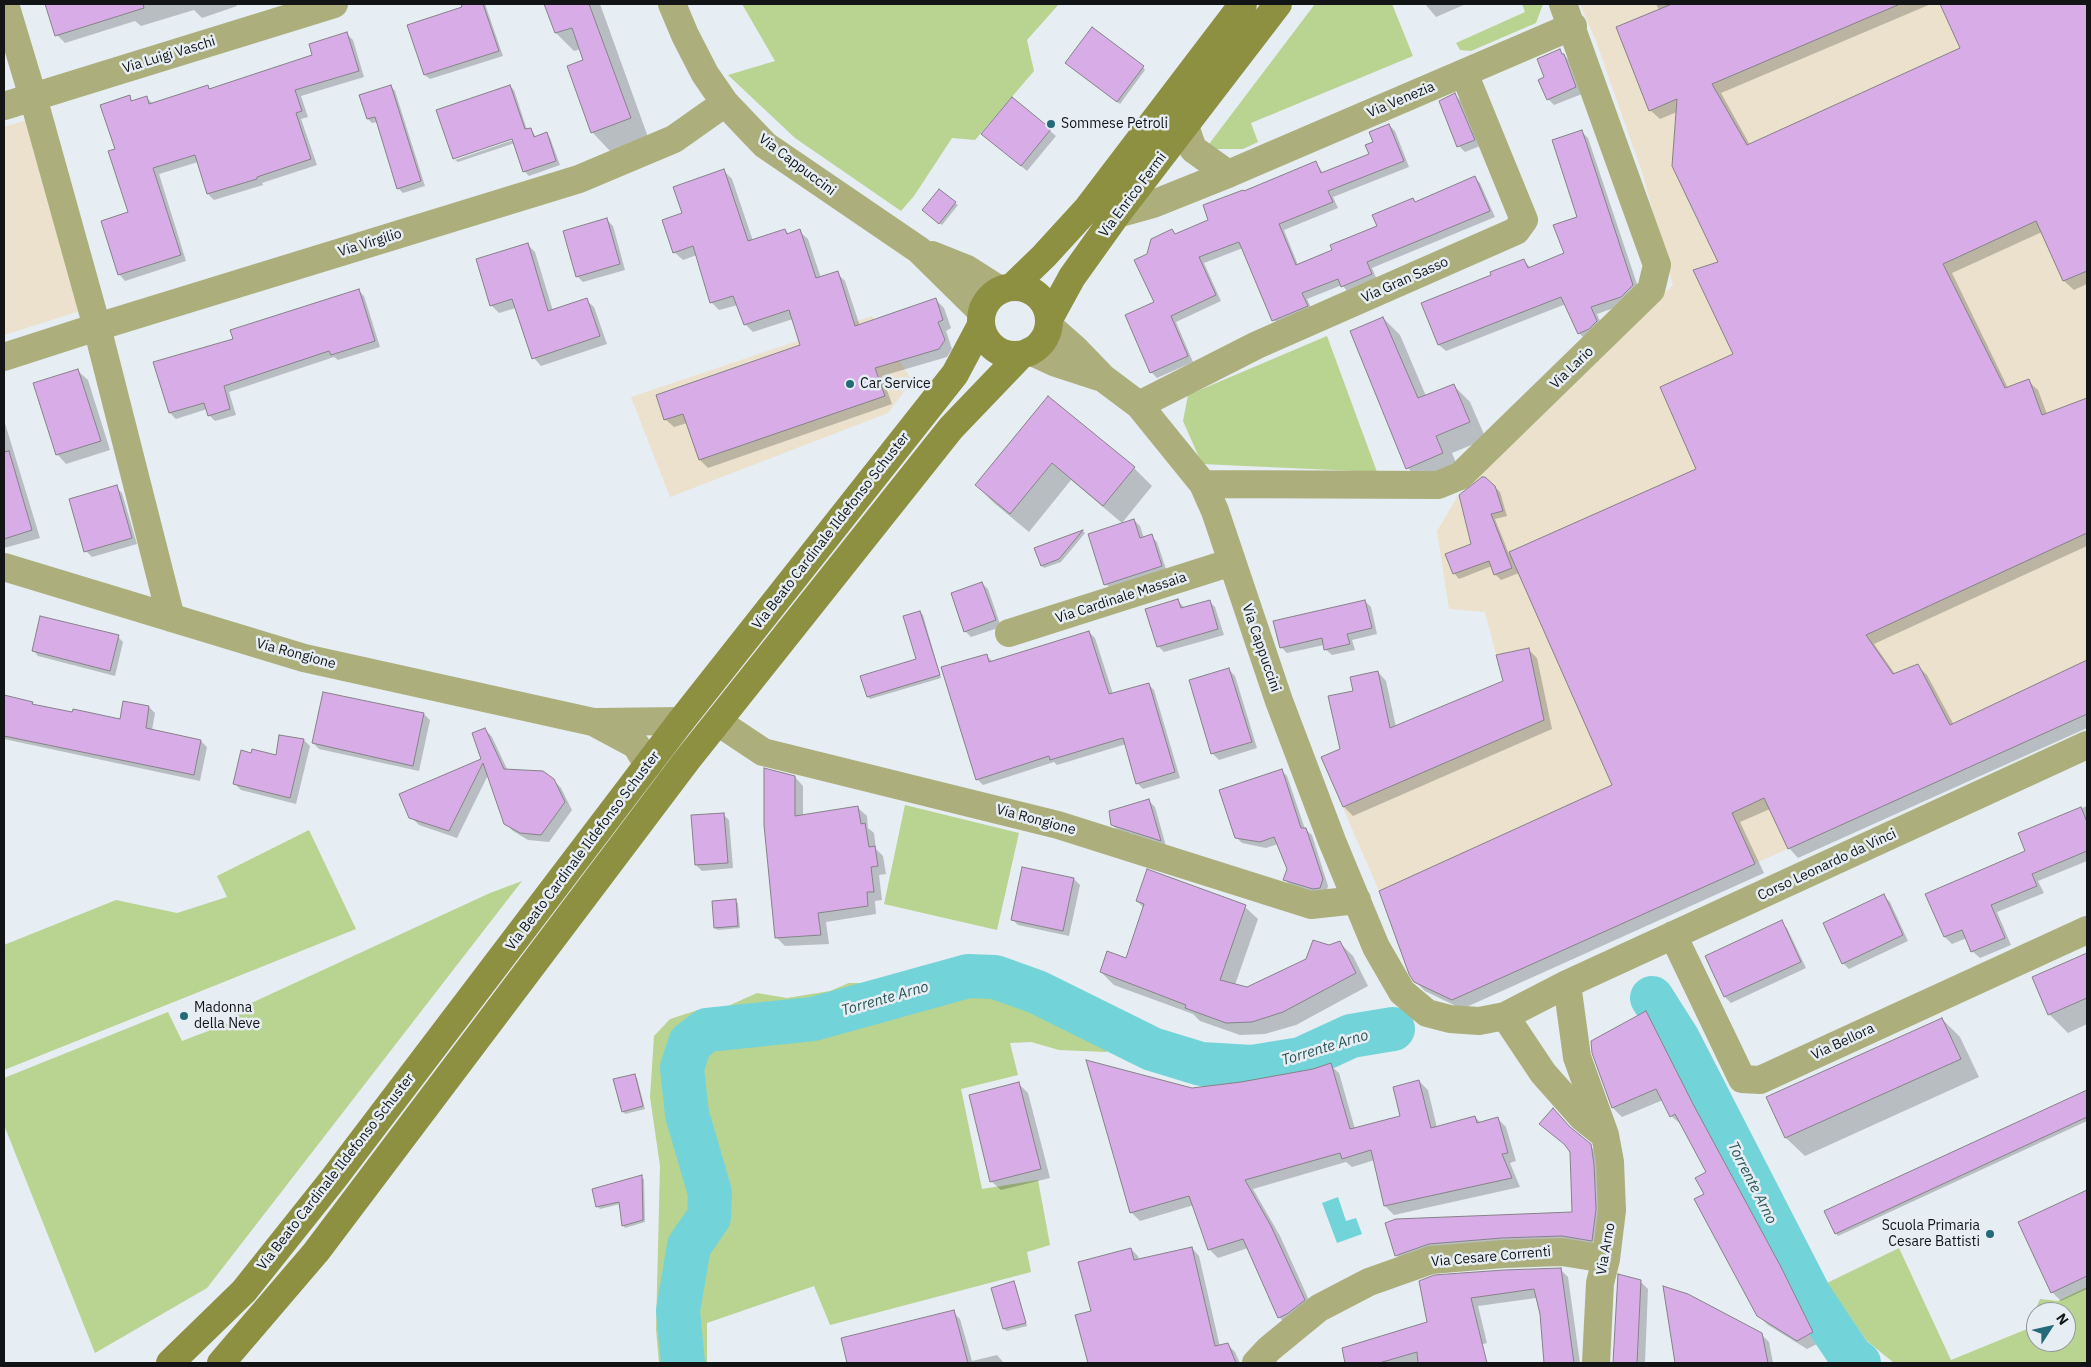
<!DOCTYPE html>
<html>
<head>
<meta charset="utf-8">
<style>
  body { margin:0 }
  #map { position:relative; width:2091px; height:1367px; overflow:hidden; background:#e6edf3; font-family:"IBM Plex Sans",sans-serif }
  canvas { display:block }
  .frame { position:absolute; inset:0; border:5px solid #121416; pointer-events:none }
  .north { position:absolute; left:2026px; top:1302px; width:50px; height:50px; box-sizing:border-box; background:#e6edf3; border:1px solid #91969b; border-radius:50%; rotate:55deg; font-size:14px; font-weight:700; line-height:20px; text-align:center; color:#121416 }
  .north::after { content:''; display:block; margin:auto; width:18px; height:22px; background:#246a79; clip-path:polygon(50% 0,100% 100%,50% 72%,0 100%) }
</style>
</head>
<body>
<div id="map">
<canvas width="2091" height="1367"></canvas>
<div class="frame"></div>
<div class="north">N</div>
</div>
<script>
const context = document.querySelector('canvas').getContext('2d');
context.lineJoin = 'round';
function fillPath(path, color) { context.fillStyle = color; context.fill(path, 'evenodd'); }
const shape = rows => new Path2D(rows.map(r => 'M' + r).join(''));
function strokePath(path, color, width, dash) { context.strokeStyle = color; context.lineWidth = width; context.lineCap = dash ? 'butt' : 'round'; context.setLineDash(dash || []); context.stroke(path); }
function write(font, color, halo, rows, align = 'center') {
  context.font = font + ' "IBM Plex Sans",sans-serif'; context.lineWidth = 5; context.setLineDash([]); context.textBaseline = 'middle'; context.strokeStyle = halo; context.fillStyle = color; for (const [text, x, y, turn = 0] of rows) {
    context.save(); context.translate(x, y); context.rotate((+turn || 0) * Math.PI / 180); context.textAlign = isNaN(turn) ? turn : align; if (halo) context.strokeText(text, 0, 0); context.fillText(text, 0, 0); context.restore();
  }
}
const industrial = shape([
  [1580,4,2087,4,2087,714,1452,1000,1412,981,1379,891,1321,757,1503,681,1485,612,1449,609,1437,531,1458,496,1673,285,1642,172,1596,41],
  [27,120,80,311,4,335,4,127],
  [872,316,912,381,888,413,670,497,631,397]
]);
const green = shape([
  [742,4,1059,4,1027,40,1034,71,975,140,952,138,914,196,901,211,795,138,728,75,775,61],
  [1315,4,1392,4,1413,56,1251,123,1258,142,1243,149,1214,149,1209,144],
  [1522,4,1543,4,1536,23,1471,51,1460,50,1456,43,1525,12],
  [1327,336,1377,472,1202,464,1183,421,1188,395],
  [905,805,1019,833,997,930,884,904],
  [309,830,356,929,4,1070,4,945,116,900,177,913,227,897,217,876],
  [522,881,207,1288,95,1353,4,1125,4,1078,168,1012,182,1041,237,1020,234,1011,490,893],
  [987,959,1007,966,1073,1000,1110,1004,1135,1023,1106,1052,1059,1050,1031,1042,1010,1043,1018,1075,961,1089,982,1189,1038,1180,1050,1245,1027,1252,1031,1272,830,1325,814,1286,707,1323,707,1363,659,1363,656,1329,660,1166,650,1097,654,1036,670,1019,698,1010,717,1011,757,993,787,998,830,991,849,983,885,983,943,968],
  [1899,1248,1951,1360,2027,1329,2040,1299,2058,1301,2087,1287,2087,1363,1894,1363,1867,1341,1827,1283],
  [2036,1312,2066,1312,2066,1342,2036,1342]
]);
const water = shape([
  [1338,1197,1346,1221,1356,1218,1362,1234,1337,1243,1322,1203]
]);
const shadow = shape([
  [47,4,236,4,237,6,202,18,194,10,141,26,135,21,65,43,57,35],
  [467,4,485,4,503,56,430,79,425,75,409,26,463,8,462,5],
  [545,4,600,4,648,137,610,151,592,132,585,61,581,49,574,51,556,33],
  [1425,4,1466,4,1436,17],
  [1656,4,1931,4,1721,93,1750,145,1961,48,1942,4,2087,4,2087,284,2074,290,2064,281,2042,232,1952,273,2008,388,2028,381,2038,390,2047,414,2087,400,2087,546,1874,644,1895,674,1918,666,1927,675,1954,725,2087,661,2087,728,1798,858,1789,848,1770,809,1740,822,1764,873,1462,1009,1425,991,1415,981,1614,785,1519,573,1501,580,1496,575,1492,566,1459,579,1454,573,1472,545,1495,487,1500,492,1507,516,1495,519,1509,554,1698,469,1735,355,1720,262,1677,112,1660,119,1650,110,1659,10],
  [347,34,353,40,364,77,301,96,308,117,301,119,317,165,262,183,263,185,214,200,208,194,198,162,159,174,186,261,125,281,119,274,129,213,116,150,129,97,133,101,146,97,153,104,208,87,211,89,314,56],
  [1559,50,1570,61,1582,94,1554,105,1548,99,1546,78],
  [1070,66,1143,67,1145,70,1120,104],
  [391,86,395,91,425,186,403,193,398,188,378,122,372,123,368,119],
  [510,86,514,90,527,130,531,129,536,137,547,134,550,138,560,165,529,176,525,172,515,143,458,162,455,160,519,138,518,135,454,158,438,111],
  [1455,95,1461,101,1480,146,1465,152,1459,146],
  [1012,98,1056,136,1027,171,989,139],
  [1389,125,1395,131,1409,167,1333,197,1338,208,1284,230,1298,265,1333,251,1378,227,1413,199,1416,203,1474,177,1480,183,1495,217,1372,268,1377,280,1348,292,1342,285,1307,299,1313,312,1279,326,1274,320,1243,248,1204,263,1221,301,1176,322,1193,362,1157,378,1151,372,1156,303,1148,255,1172,230,1176,235,1210,220,1204,206,1316,163,1323,173,1370,155,1374,142],
  [1582,132,1588,138,1640,293,1628,303,1597,314,1603,328,1586,340,1579,333,1566,304,1446,351,1439,345,1423,304,1493,275,1523,260,1531,268,1565,253,1579,218],
  [724,171,732,179,753,241,785,230,789,234,799,231,808,239,821,278,837,273,845,281,860,326,936,300,944,308,951,328,946,331,952,349,947,357,882,376,892,404,708,468,700,460,687,423,674,427,665,419,801,346,793,319,753,332,745,324,738,305,719,310,711,302,697,255,683,260,674,252,684,213],
  [955,203,958,205,942,225,927,213],
  [607,220,613,226,625,270,583,282,577,276],
  [527,244,535,252,553,311,586,300,594,307,607,344,541,366,534,358,516,308,499,313,491,305],
  [358,290,364,296,380,347,338,360,334,357,229,392,236,415,215,421,209,415,207,409,176,419,170,413,235,340],
  [1383,318,1400,335,1426,396,1454,386,1470,402,1486,439,1452,453,1459,470,1424,485,1408,468],
  [78,371,88,380,110,450,66,464,57,454],
  [1048,398,1134,468,1152,486,1122,523,1071,480,1029,532,994,503,976,485],
  [4,420,40,538,4,548],
  [116,487,122,493,137,544,92,557,86,551],
  [1134,520,1140,526,1144,538,1151,536,1157,542,1167,572,1112,590,1106,584],
  [1083,531,1085,533,1061,562,1044,568,1042,566,1035,549],
  [982,583,988,589,1001,627,971,637,965,631],
  [1178,601,1185,608,1209,601,1215,607,1224,635,1164,652,1158,646],
  [1365,601,1371,607,1377,634,1352,640,1355,650,1332,655,1325,649,1324,645,1287,653,1281,647],
  [920,612,923,615,941,678,870,699,868,697,917,660],
  [1089,632,1095,638,1113,694,1148,684,1154,690,1180,778,1143,789,1137,783,1126,744,1057,765,1054,762,983,785,977,779,987,656,993,662],
  [118,637,123,642,115,676,38,656,33,650],
  [1528,649,1537,658,1552,729,1353,816,1344,807,1323,758,1341,750,1354,692,1378,672,1386,681,1396,727,1505,682],
  [1229,670,1235,676,1257,748,1219,760,1213,754,1191,681],
  [324,693,424,714,430,720,419,771,319,749,313,743],
  [4,696,32,703,35,706,121,720,149,707,155,713,152,730,201,741,207,747,200,781,4,739],
  [485,729,492,737,508,771,553,780,561,788,572,810,549,842,528,840,513,831,505,823,488,775,457,838,419,825,411,817,483,759],
  [304,740,310,746,296,804,241,790,235,784],
  [1281,770,1287,776,1305,829,1312,835,1328,886,1326,894,1320,895,1290,885,1284,879,1288,869,1278,844,1266,848,1242,843,1236,837],
  [795,777,803,786,803,816,858,808,867,816,868,828,874,833,876,849,883,856,886,874,879,875,882,900,875,901,876,914,826,922,829,944,785,946,776,937],
  [1149,801,1155,807,1166,846,1119,831,1112,825],
  [2087,806,2087,861,2038,881,2044,893,1997,912,2011,945,1980,958,1972,951,1967,938,1952,944,1945,937,2027,852,2020,834],
  [723,814,729,820,733,868,702,871,696,865],
  [1074,879,1080,885,1069,936,1018,925,1012,919],
  [1884,896,1890,902,1908,941,1849,969,1843,963],
  [735,901,738,903,740,928,718,930,715,928],
  [1137,901,1245,907,1258,919,1235,985,1248,988,1340,943,1353,956,1368,986,1296,1025,1265,1034,1240,1035,1200,1021,1193,1014,1114,985,1101,972,1126,960,1144,908],
  [1781,922,1787,928,1806,968,1731,1003,1725,997,1706,957],
  [2087,955,2087,1024,2068,1033,2049,1014,2034,978],
  [1646,1013,1655,1022,1702,1115,1790,1278,1821,1342,1807,1349,1768,1325,1758,1315,1705,1194,1707,1173,1682,1125,1671,1116,1663,1100,1622,1117,1613,1108,1593,1053],
  [1942,1019,1960,1037,1979,1077,1805,1156,1786,1138,1768,1098],
  [1330,1065,1339,1073,1355,1129,1401,1116,1419,1081,1428,1090,1437,1128,1475,1117,1481,1123,1497,1118,1506,1127,1516,1161,1510,1163,1520,1187,1394,1215,1385,1206,1375,1160,1352,1167,1346,1162,1253,1189,1280,1236,1313,1309,1288,1326,1279,1317,1248,1248,1218,1258,1210,1250,1194,1205,1140,1221,1131,1212,1192,1089,1241,1083,1313,1070],
  [634,1075,637,1078,645,1109,625,1114,623,1111],
  [1019,1084,1028,1093,1050,1178,1001,1190,991,1181],
  [2087,1091,2087,1121,1838,1236,1836,1233,1826,1211],
  [1573,1131,1598,1153,1600,1248,1404,1263,1396,1255,1386,1224,1574,1214,1571,1152],
  [641,1177,644,1179,645,1222,625,1228,623,1225,620,1204,600,1209,597,1206],
  [2087,1191,2087,1289,2061,1301,2052,1292,2019,1223],
  [1192,1248,1199,1256,1220,1347,1228,1345,1235,1352,1240,1363,1119,1363,1119,1360,1106,1363,1093,1363,1089,1359,1092,1312,1131,1249,1138,1256,1139,1260],
  [1560,1269,1568,1277,1580,1363,1546,1363,1541,1314,1536,1298,1478,1306,1487,1343,1413,1363,1349,1363,1367,1358,1428,1323,1420,1282],
  [1620,1275,1640,1281,1648,1289,1645,1363,1615,1363],
  [1014,1283,1016,1286,1027,1326,1007,1331,1004,1329,993,1288],
  [1665,1288,1761,1334,1769,1342,1773,1363,1676,1363],
  [953,1312,960,1319,972,1361,997,1355,1004,1363,848,1363,842,1339]
]);
const river = shape([
  [1652,998,1678,1039,1810,1296,1851,1357,1859,1363],
  [683,1363,678,1311,689,1246,709,1217,710,1193,687,1114,682,1068,690,1043,707,1030,813,1019,968,976,995,977,1037,992,1152,1049,1201,1064,1252,1067,1301,1059,1351,1036,1393,1029]
]);
const building = shape([
  [45,4,143,4,144,8,55,36,45,4],
  [461,4,483,4,499,51,424,75,407,25,462,7,461,4],
  [544,4,589,4,631,118,591,133,567,66,583,60,572,28,555,33,544,4],
  [1672,4,1900,4,1712,84,1747,145,1960,48,1940,4,2087,4,2087,271,2063,281,2036,221,1943,264,2005,388,2029,379,2042,415,2087,398,2087,533,1866,635,1893,674,1918,664,1950,725,2087,660,2087,714,1788,849,1764,798,1732,813,1755,864,1452,1000,1414,982,1409,974,1379,891,1612,785,1509,552,1696,469,1660,387,1733,354,1693,270,1718,262,1672,166,1677,99,1649,111,1616,27,1672,4],
  [1092,27,1144,66,1117,102,1065,63,1092,27],
  [347,32,359,71,295,90,302,111,296,113,311,159,257,177,257,179,207,194,195,155,153,168,181,255,118,275,101,221,128,212,108,151,115,149,100,105,130,95,131,101,147,96,149,104,208,85,209,89,312,55,309,44,347,32],
  [1560,49,1562,54,1564,54,1576,87,1547,100,1538,80,1544,77,1537,59,1560,49],
  [391,85,421,181,397,189,375,117,367,119,359,95,391,85],
  [510,85,525,129,531,128,534,137,547,132,556,161,523,172,512,139,453,159,436,110,510,85],
  [1455,93,1475,140,1457,147,1439,101,1455,93],
  [1012,97,1051,129,1021,166,981,134,1012,97],
  [1389,124,1404,161,1328,191,1333,202,1279,224,1296,265,1332,250,1330,245,1377,226,1372,215,1413,198,1415,202,1475,176,1490,211,1367,262,1372,274,1341,287,1338,279,1302,293,1308,306,1272,321,1239,242,1199,257,1216,295,1171,316,1188,356,1150,373,1125,315,1154,302,1134,260,1147,254,1151,239,1172,229,1175,234,1208,220,1203,205,1243,190,1244,191,1316,161,1321,173,1369,154,1365,145,1373,142,1369,132,1389,124],
  [1582,130,1633,285,1621,297,1591,307,1597,321,1589,329,1578,334,1561,297,1438,345,1421,303,1491,275,1490,272,1524,259,1528,268,1564,253,1553,225,1577,217,1552,140,1582,130],
  [724,169,748,241,785,229,787,234,800,229,816,278,838,271,855,326,936,298,943,320,938,322,945,340,939,349,875,368,885,396,699,460,683,414,664,420,656,395,800,345,789,310,744,325,733,296,710,303,693,246,673,253,662,220,682,213,673,187,724,169],
  [939,189,956,202,939,224,922,210,939,189],
  [607,218,620,264,576,277,563,231,607,218],
  [528,243,548,311,587,298,600,336,532,359,512,299,490,306,476,259,528,243],
  [359,289,375,341,331,355,329,351,224,386,230,409,208,416,204,403,169,413,153,362,233,339,230,330,359,289],
  [1383,317,1418,398,1454,384,1470,422,1436,436,1443,453,1406,469,1350,331,1383,317],
  [78,369,101,441,56,455,33,383,78,369],
  [1048,396,1135,467,1103,506,1052,463,1010,514,975,485,1048,396],
  [9,451,32,530,4,539,4,452,9,451],
  [1482,477,1485,477,1495,486,1503,511,1491,514,1512,568,1494,575,1489,561,1453,574,1445,554,1471,544,1459,495,1482,477],
  [117,485,132,538,84,552,69,499,117,485],
  [1134,519,1140,538,1152,534,1162,566,1104,585,1088,534,1134,519],
  [1083,530,1059,559,1041,566,1034,548,1083,530],
  [982,582,996,620,964,632,951,593,982,582],
  [1178,599,1181,608,1210,600,1218,629,1157,647,1145,609,1178,599],
  [1365,600,1372,628,1347,634,1350,644,1324,650,1322,638,1280,648,1273,621,1365,600],
  [920,611,940,675,867,697,860,676,916,659,903,616,920,611],
  [40,616,119,635,110,671,32,651,40,616],
  [1089,631,1109,694,1149,683,1175,772,1136,784,1123,738,1050,760,1049,756,976,780,941,667,987,654,989,662,1089,631],
  [1529,648,1544,720,1343,807,1321,757,1340,749,1328,696,1353,691,1350,677,1378,671,1390,728,1503,681,1496,655,1529,648],
  [1229,668,1252,742,1211,754,1189,680,1229,668],
  [323,692,424,713,413,766,312,743,323,692],
  [4,695,33,702,32,704,72,712,73,709,120,719,123,701,149,706,146,728,201,740,194,775,4,736,4,695],
  [485,728,504,769,543,771,554,779,565,802,541,835,520,833,504,824,483,763,449,831,409,818,399,794,481,759,472,733,485,728],
  [279,735,304,739,290,798,233,784,241,750,251,753,252,749,276,755,279,735],
  [764,768,795,776,795,816,858,806,861,824,865,823,869,847,875,846,878,866,871,867,874,892,867,892,868,906,818,913,821,935,775,938,764,825,764,768],
  [1282,769,1301,828,1306,828,1323,879,1320,888,1313,889,1283,880,1287,869,1274,837,1260,842,1235,838,1219,790,1282,769],
  [1149,799,1161,841,1111,825,1109,811,1149,799],
  [2081,807,2087,822,2087,851,2032,874,2037,886,1991,905,2005,938,1971,952,1962,930,1944,937,1925,894,2025,851,2018,833,2081,807],
  [724,813,728,863,695,865,691,815,724,813],
  [1022,867,1074,878,1063,931,1011,920,1022,867],
  [1147,869,1246,905,1220,980,1247,987,1306,959,1313,940,1329,945,1340,941,1356,973,1283,1012,1252,1022,1226,1023,1185,1008,1186,1005,1100,972,1107,951,1126,958,1144,904,1136,901,1147,869],
  [1884,894,1903,935,1842,964,1823,923,1884,894],
  [736,899,738,926,714,928,712,901,736,899],
  [1782,920,1801,962,1724,997,1705,956,1782,920],
  [2087,953,2087,998,2048,1015,2032,977,2087,953],
  [1646,1011,1693,1104,1781,1267,1813,1332,1797,1341,1757,1316,1694,1199,1704,1194,1695,1178,1706,1172,1675,1114,1670,1117,1656,1089,1612,1108,1592,1053,1591,1041,1646,1011],
  [1942,1018,1961,1059,1785,1138,1766,1097,1942,1018],
  [1086,1060,1192,1088,1241,1082,1313,1069,1331,1063,1350,1129,1400,1116,1393,1087,1419,1080,1431,1128,1475,1116,1477,1123,1498,1117,1508,1153,1502,1154,1512,1178,1384,1206,1371,1150,1342,1159,1340,1153,1245,1180,1271,1226,1305,1300,1287,1314,1278,1318,1243,1239,1208,1250,1189,1196,1130,1213,1086,1060],
  [635,1074,643,1106,622,1112,613,1079,635,1074],
  [1019,1082,1041,1169,990,1182,969,1095,1019,1082],
  [2087,1090,2087,1117,1835,1234,1824,1211,2087,1090],
  [1553,1108,1570,1127,1591,1144,1594,1164,1596,1209,1592,1241,1562,1236,1502,1238,1429,1244,1395,1256,1385,1223,1396,1219,1572,1212,1570,1152,1564,1144,1539,1124,1553,1108],
  [642,1175,643,1220,622,1226,619,1202,596,1207,592,1189,642,1175],
  [2087,1190,2087,1276,2051,1293,2018,1222,2087,1190],
  [1192,1247,1215,1346,1228,1343,1236,1363,1088,1363,1075,1315,1091,1311,1078,1262,1131,1248,1134,1260,1192,1247],
  [1561,1268,1574,1363,1544,1363,1540,1314,1534,1289,1471,1298,1487,1363,1418,1363,1417,1352,1379,1363,1345,1363,1342,1348,1427,1322,1419,1281,1434,1275,1504,1270,1561,1268],
  [1618,1274,1641,1280,1637,1363,1613,1363,1618,1274],
  [1014,1281,1026,1323,1003,1329,991,1288,1014,1281],
  [1663,1286,1688,1294,1762,1333,1768,1363,1675,1363,1663,1286],
  [954,1310,968,1363,847,1363,841,1338,954,1310]
]);
const street = shape([
  [5,4,33,97,97,327,171,618],
  [672,4,685,35,705,74,725,103,765,145,919,250,981,311],
  [4,106,334,4],
  [1185,126,1193,149,1228,174],
  [1117,214,1153,204,1228,174,1573,26],
  [932,255,967,269,1000,290],
  [1049,326,1075,349,1103,378,1139,405,1203,484,1215,511,1279,701,1332,841,1376,947,1402,992,1427,1013,1450,1019,1479,1021,1505,1016,1567,984,2087,745],
  [1030,351,1056,363,1099,377],
  [4,357,97,327,579,179,674,139,725,103],
  [1139,405,1257,345,1516,231,1524,220,1464,73],
  [1203,484,1438,485,1460,476,1651,290,1657,265,1563,4],
  [4,567,304,658,593,722,636,745,648,765],
  [1009,633,1232,562],
  [597,722,681,721],
  [718,722,763,752,1058,825,1311,905,1357,900],
  [1673,935,1742,1079,1760,1080,2087,930],
  [1567,984,1577,1057,1605,1135,1610,1162,1612,1210,1606,1259,1600,1283,1596,1363],
  [1505,1016,1543,1073,1582,1117,1602,1133],
  [1256,1363,1269,1349,1319,1308,1369,1282,1431,1260,1503,1254,1562,1252,1606,1259]
]);
const secondary = shape([
  '981 321a34 34 0 1 1 68 0a34 34 0 1 1-68 0Z',
  [1012,287,1044,256,1087,209,1243,4],
  [1049,319,1072,277,1117,214,1278,4],
  [170,1363,244,1291,334,1178,681,721,955,374,980,327],
  [221,1363,316,1252,687,760,951,428,1020,356]
]);
const markers = [
  [1051,124,5,"#246a79"],
  [850,384,5,"#246a79"],
  [184,1016,5,"#246a79"],
  [1990,1234,5,"#246a79"]
];
const streetNames = [
  ["Via Luigi Vaschi",169,55,-17],
  ["Via Venezia",1401,100,-23],
  ["Via Cappuccini",797,165,37],
  ["Via Enrico Fermi",1133,195,-53],
  ["Via Virgilio",370,243,-17],
  ["Via Gran Sasso",1405,280,-24],
  ["Via Lario",1572,368,-44],
  ["Via Beato Cardinale Ildefonso Schuster",831,531,-52],
  ["Via Cardinale Massaia",1121,598,-18],
  ["Via Cappuccini",1261,648,71],
  ["Via Rongione",296,654,15],
  ["Via Rongione",1036,820,15],
  ["Via Beato Cardinale Ildefonso Schuster",583,851,-53],
  ["Corso Leonardo da Vinci",1827,865,-25],
  ["Via Bellora",1843,1042,-25],
  ["Via Beato Cardinale Ildefonso Schuster",336,1172,-52],
  ["Via Arno",1606,1249,-80],
  ["Via Cesare Correnti",1491,1257,-5]
];
const poiNames = [
  ["Sommese Petroli",1061,124],
  ["Car Service",860,384],
  ["Madonna",194,1008],
  ["della Neve",194,1024],
  ["Scuola Primaria",1980,1226,"right"],
  ["Cesare Battisti",1980,1242,"right"]
];
const waterNames = [
  ["Torrente Arno",885,999,-16],
  ["Torrente Arno",1325,1048,-17],
  ["Torrente Arno",1752,1183,63]
];
fillPath(industrial, '#ebe1cc');
fillPath(green, '#b9d391');
fillPath(water, '#72d4d8');
fillPath(shadow, '#0003');
strokePath(river, '#72d4d8', 44);
fillPath(building, '#d8ade7');
strokePath(building, '#868188', 1);
strokePath(street, '#acaf7c', 28);
strokePath(secondary, '#8d9040', 28);
for (const [x, y, r, color] of markers) { const dot = new Path2D(); dot.arc(x, y, r, 0, 2 * Math.PI); context.fillStyle = color; context.fill(dot); strokePath(dot, '#e6edf3', 2); }
write('14px', '#121416', '#e6edf3', streetNames);
write('14px', '#121416', '#e6edf3', poiNames, 'left');
write('italic 15px', '#295557', '#e6edf3', waterNames);
</script>
</body>
</html>
